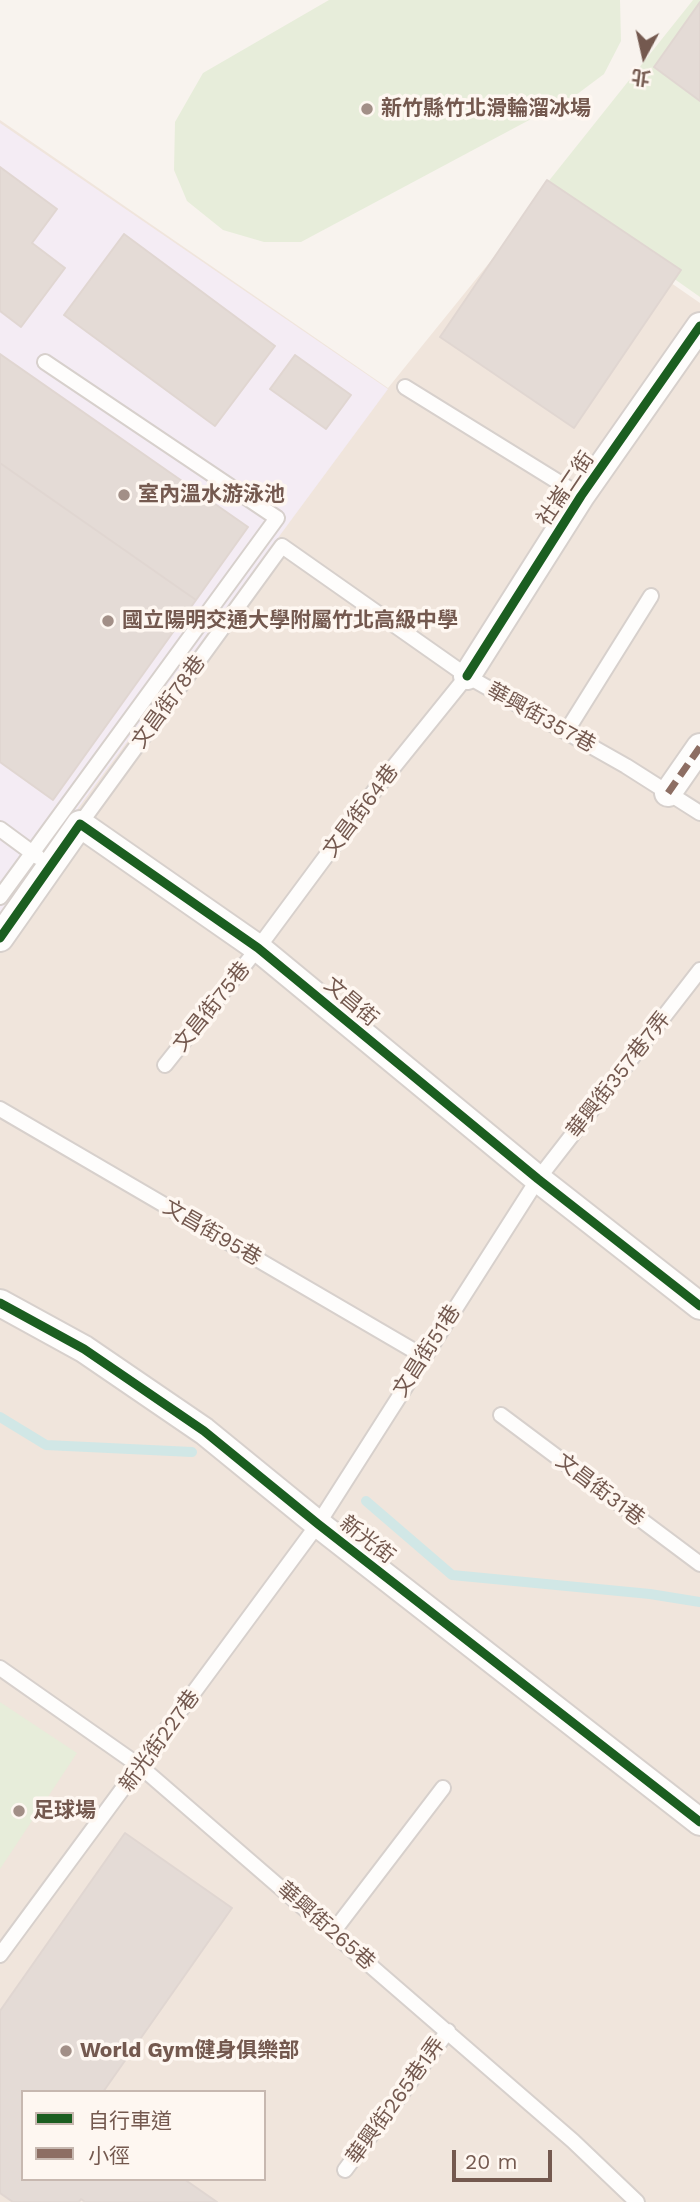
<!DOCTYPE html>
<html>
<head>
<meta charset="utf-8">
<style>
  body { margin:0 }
  #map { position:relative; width:700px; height:2202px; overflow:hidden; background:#f8f3ee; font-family:"Work Sans","Noto Sans TC",sans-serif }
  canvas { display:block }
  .legend { position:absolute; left:21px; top:2090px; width:245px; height:91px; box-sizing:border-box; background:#fef7f1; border:2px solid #c7b8b0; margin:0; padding:9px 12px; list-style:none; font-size:21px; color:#74594f }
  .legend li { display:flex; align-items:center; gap:14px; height:35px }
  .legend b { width:35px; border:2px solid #c7b8b0 }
  .north { position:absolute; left:609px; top:21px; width:70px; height:70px; -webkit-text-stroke:5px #fef7f1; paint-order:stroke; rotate:188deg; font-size:19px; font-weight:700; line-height:28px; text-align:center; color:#74594f }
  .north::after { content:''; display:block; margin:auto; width:24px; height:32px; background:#74594f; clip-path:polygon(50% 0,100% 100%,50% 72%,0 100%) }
  .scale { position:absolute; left:452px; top:2150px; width:100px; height:32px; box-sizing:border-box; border:4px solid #74594f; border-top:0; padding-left:9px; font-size:21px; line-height:24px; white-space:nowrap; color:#74594f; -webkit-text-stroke:5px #fef7f1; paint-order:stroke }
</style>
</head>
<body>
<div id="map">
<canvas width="700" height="2202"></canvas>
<ul class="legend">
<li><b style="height:9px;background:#1b5e20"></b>自行車道</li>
<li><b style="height:9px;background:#8d6e63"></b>小徑</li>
</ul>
<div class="north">北</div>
<div class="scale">20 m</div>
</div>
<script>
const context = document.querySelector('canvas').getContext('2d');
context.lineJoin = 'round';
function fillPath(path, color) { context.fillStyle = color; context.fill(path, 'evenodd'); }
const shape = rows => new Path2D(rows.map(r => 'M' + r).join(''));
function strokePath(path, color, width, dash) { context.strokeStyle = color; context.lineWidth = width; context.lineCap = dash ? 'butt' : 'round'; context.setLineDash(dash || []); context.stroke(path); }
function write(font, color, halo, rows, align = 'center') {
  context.font = font + ' "Work Sans","Noto Sans TC",sans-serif'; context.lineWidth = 7; context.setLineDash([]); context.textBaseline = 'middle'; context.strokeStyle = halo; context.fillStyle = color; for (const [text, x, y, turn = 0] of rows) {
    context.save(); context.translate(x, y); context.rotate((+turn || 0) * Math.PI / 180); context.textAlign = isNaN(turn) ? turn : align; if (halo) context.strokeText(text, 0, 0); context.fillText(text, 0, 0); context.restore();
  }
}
const residential = shape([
  [0,120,388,388,544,195,700,303,700,2202,0,2202],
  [23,2092,264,2092,264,2179,23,2179]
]);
const education = shape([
  [0,123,388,389,0,914]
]);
const green = shape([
  [329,0,620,0,621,41,604,74,576,95,301,242,264,242,223,230,187,201,174,170,175,122,203,73],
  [693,0,700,0,700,297,544,187],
  [0,1702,77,1753,0,1869]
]);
const stream = shape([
  [0,1417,46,1445,192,1452],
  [366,1501,452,1575,650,1594,700,1602]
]);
const building = shape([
  [700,2,700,101,654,67,700,2],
  [0,167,57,209,32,243,65,268,21,327,0,311,0,167],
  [547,180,681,270,574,428,440,337,547,180],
  [124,234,275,346,215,426,64,315,124,234],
  [0,354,248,527,196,600,0,463,0,354],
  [295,355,351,395,326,429,270,389,295,355],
  [0,463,196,600,53,800,0,762,0,463],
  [125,1833,232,1908,103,2092,23,2092,23,2179,184,2179,217,2202,85,2202,81,2199,79,2202,13,2202,0,2193,0,2011,125,1833]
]);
const lane = shape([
  [405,387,581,496],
  [566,732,651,596],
  [80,824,282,546,467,676,626,766,700,813],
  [0,829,38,857],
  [0,897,277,518,45,362],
  [165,1065,258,948,375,790,467,676],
  [0,1109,423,1356],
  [501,1415,700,1564],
  [0,1668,141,1767,573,2141,637,2202],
  [333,1932,443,1788],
  [0,1955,318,1524,538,1179,700,970],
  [345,2170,448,2031]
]);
const street = shape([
  [467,676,581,496,700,326],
  [668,793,700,747],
  [0,938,80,824,258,948,538,1179,700,1306],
  [0,1303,84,1349,204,1431,318,1524,700,1822]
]);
const quiet = shape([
  [668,793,700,747]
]);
const cycleway = shape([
  [467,676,581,496,700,326],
  [0,938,80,824,258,948,538,1179,700,1306],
  [0,1303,84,1349,204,1431,318,1524,700,1822]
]);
const markers = [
  [367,109,7,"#a28f87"],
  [124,495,7,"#a28f87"],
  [108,621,7,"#a28f87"],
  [19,1811,7,"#a28f87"],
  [66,2051,7,"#a28f87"]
];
const poiNames = [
  ["新竹縣竹北滑輪溜冰場",381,109],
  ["室內溫水游泳池",138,495],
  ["國立陽明交通大學附屬竹北高級中學",122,621],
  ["足球場",33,1811],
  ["World Gym健身俱樂部",80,2051]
];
const streetNames = [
  ["社崙二街",566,489,-56],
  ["文昌街78巷",169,702,-54],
  ["華興街357巷",541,718,29],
  ["文昌街64巷",361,811,-53],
  ["文昌街",351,1002,40],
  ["文昌街75巷",212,1007,-51],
  ["華興街357巷7弄",619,1075,-52],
  ["文昌街95巷",212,1233,30],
  ["文昌街51巷",427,1351,-57],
  ["文昌街31巷",600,1490,37],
  ["新光街",367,1540,38],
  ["新光街227巷",160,1741,-54],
  ["華興街265巷",326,1926,41],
  ["華興街265巷1弄",396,2101,-54]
];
fillPath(residential, '#f0e5dc');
fillPath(education, '#f4ecf4');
fillPath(green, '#e7edda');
strokePath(stream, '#d1e7e6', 10);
fillPath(building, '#e4dbd6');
strokePath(building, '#e0d6d1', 2);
strokePath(lane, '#d7d0cc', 18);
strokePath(street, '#d7d0cc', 30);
strokePath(lane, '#fefdfc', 14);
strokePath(street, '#fefdfc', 26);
strokePath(quiet, '#8d6e63', 7, [14, 7]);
strokePath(cycleway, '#1b5e20', 9);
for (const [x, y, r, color] of markers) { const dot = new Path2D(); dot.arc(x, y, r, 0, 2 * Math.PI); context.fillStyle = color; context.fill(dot); strokePath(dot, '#fef7f1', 2.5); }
write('bold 21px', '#74594f', '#fef7f1', poiNames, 'left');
write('21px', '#74594f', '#fef7f1', streetNames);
</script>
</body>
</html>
